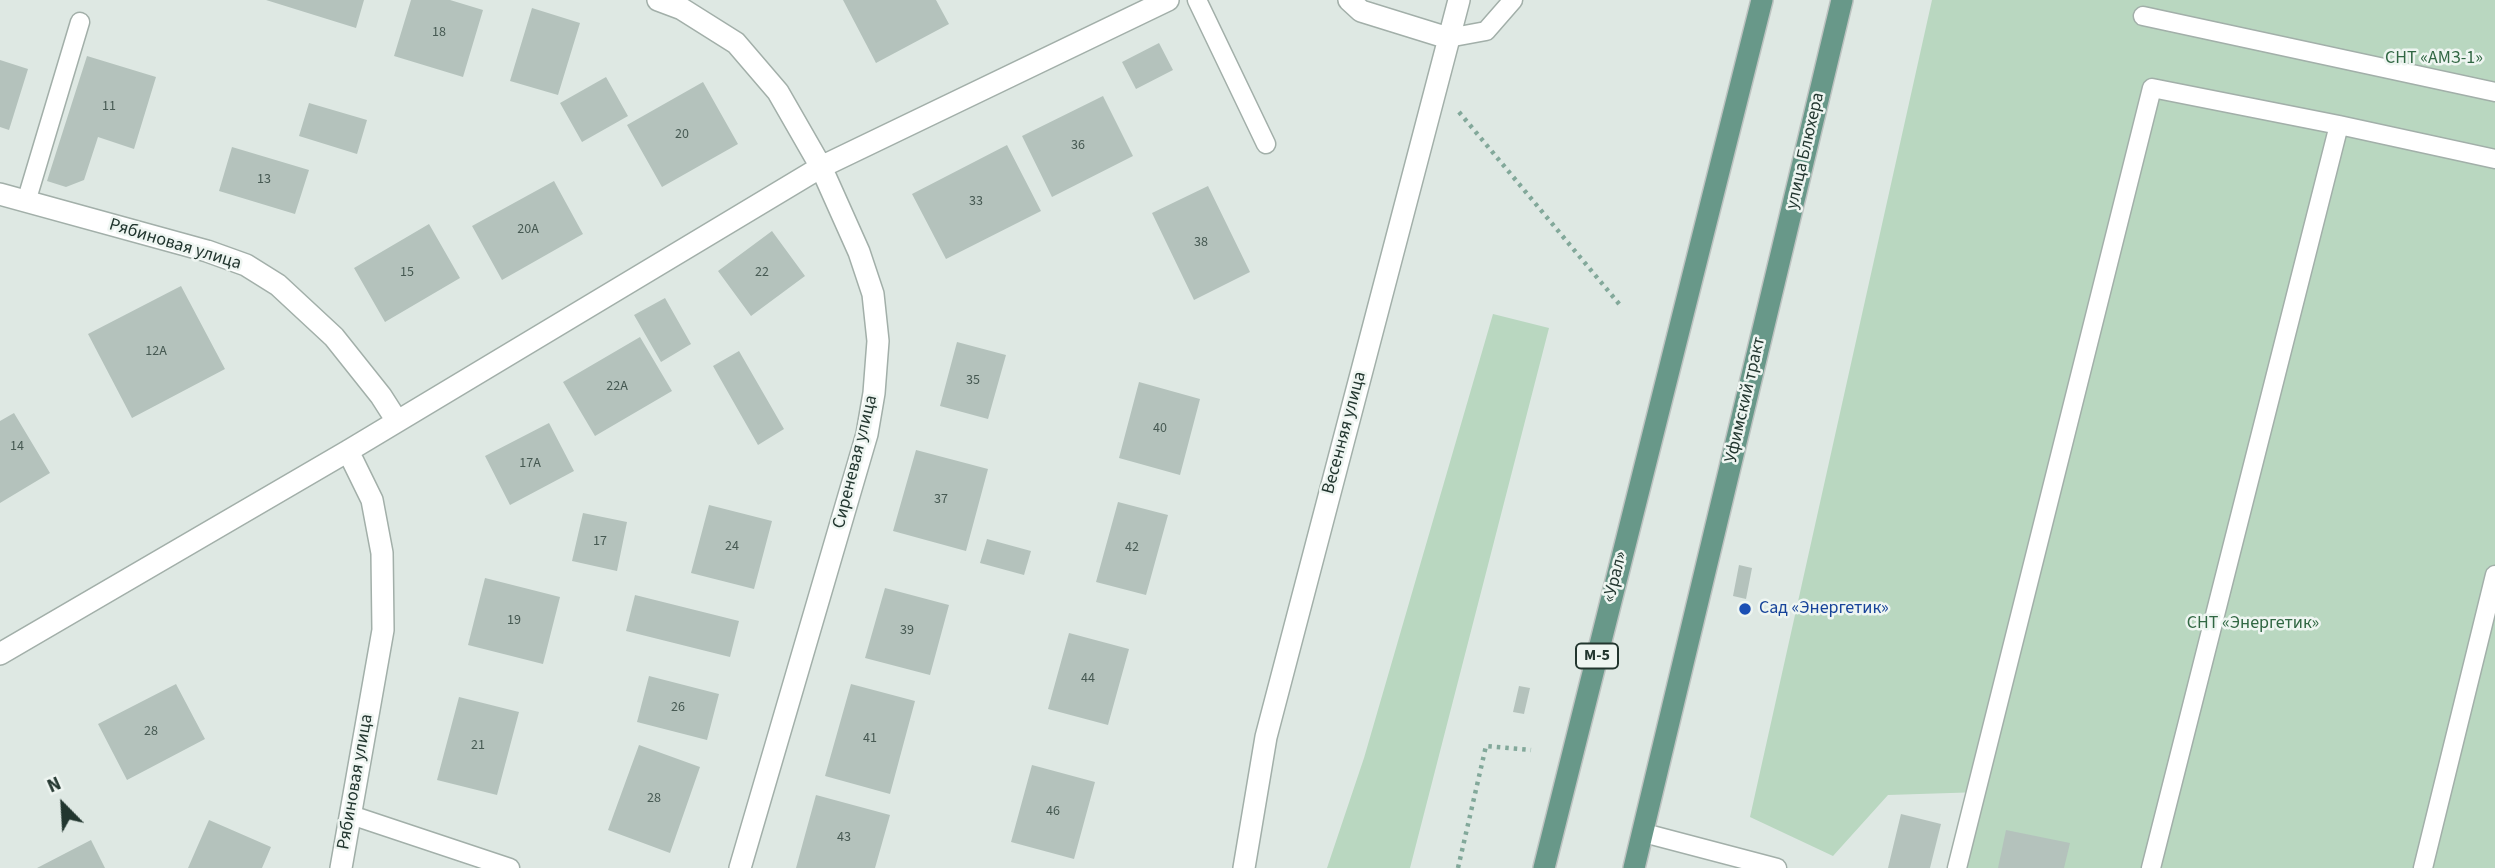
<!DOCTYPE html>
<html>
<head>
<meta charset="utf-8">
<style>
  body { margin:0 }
  #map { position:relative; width:2495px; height:868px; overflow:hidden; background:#dee8e3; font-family:"Source Sans 3",sans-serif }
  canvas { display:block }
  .north { position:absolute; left:28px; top:770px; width:70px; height:70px; -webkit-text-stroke:5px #eef5f1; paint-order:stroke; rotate:336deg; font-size:19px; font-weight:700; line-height:28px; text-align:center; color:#22362f }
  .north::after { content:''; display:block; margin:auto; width:24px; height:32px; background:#22362f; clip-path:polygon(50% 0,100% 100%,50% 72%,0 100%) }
</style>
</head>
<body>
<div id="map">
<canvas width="2495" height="868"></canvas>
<div class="north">N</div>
</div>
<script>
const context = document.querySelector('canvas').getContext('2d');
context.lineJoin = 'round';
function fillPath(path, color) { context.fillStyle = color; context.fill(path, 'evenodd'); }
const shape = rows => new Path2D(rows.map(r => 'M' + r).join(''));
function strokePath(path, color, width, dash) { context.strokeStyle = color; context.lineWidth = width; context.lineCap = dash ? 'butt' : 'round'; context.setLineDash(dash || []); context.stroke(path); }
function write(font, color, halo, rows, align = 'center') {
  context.font = font + ' "Source Sans 3",sans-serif'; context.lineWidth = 5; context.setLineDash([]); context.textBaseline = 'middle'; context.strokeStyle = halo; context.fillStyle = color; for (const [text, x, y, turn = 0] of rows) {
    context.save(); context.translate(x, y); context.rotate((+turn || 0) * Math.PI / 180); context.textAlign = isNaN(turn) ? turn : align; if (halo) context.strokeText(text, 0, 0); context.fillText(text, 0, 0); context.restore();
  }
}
const green = shape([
  [1932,0,2495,0,2495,868,1962,868,1982,792,1888,795,1833,856,1750,817],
  [1493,314,1549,328,1410,868,1327,868,1364,758]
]);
const building = shape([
  [266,0,364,0,356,28],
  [411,0,450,0,483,10,463,77,394,56],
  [843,0,936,0,949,24,876,63],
  [532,8,580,23,558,95,510,81],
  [1159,43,1173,70,1136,89,1122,62],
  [87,56,156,77,134,149,98,137,84,180,66,187,47,181],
  [0,60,28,69,9,130,0,127],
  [606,77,628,116,582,142,560,103],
  [703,82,738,144,662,187,627,125],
  [1103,96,1133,156,1052,197,1022,136],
  [309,103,367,120,357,154,299,136],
  [1007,145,1041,211,946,259,912,194],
  [232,147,309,170,295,214,219,191],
  [554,181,583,234,502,280,472,226],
  [1208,186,1250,272,1194,300,1152,213],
  [429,224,460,278,385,322,354,268],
  [772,231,805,276,751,316,718,271],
  [181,286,225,369,132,418,88,334],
  [665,298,691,344,661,362,634,315],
  [640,337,672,391,595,436,563,382],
  [957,342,1006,355,988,419,940,406],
  [739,351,784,429,758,445,713,366],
  [1139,382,1200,399,1180,475,1119,458],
  [14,413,50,473,0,503,0,421],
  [549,423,574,471,510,505,485,456],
  [916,450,988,469,966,551,893,531],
  [1118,502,1168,515,1146,595,1096,582],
  [709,505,772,521,754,589,691,573],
  [583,513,627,522,617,571,572,561],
  [987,539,1031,551,1024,575,980,563],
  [1739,565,1752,568,1746,599,1733,596],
  [485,578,560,597,543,664,468,645],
  [885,588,949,605,930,675,865,658],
  [635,595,739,621,730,657,626,631],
  [1069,633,1129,649,1108,725,1048,709],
  [649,676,719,694,707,740,637,722],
  [176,684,205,739,127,780,98,724],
  [851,684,915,701,890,794,825,776],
  [1519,686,1530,688,1524,714,1513,712],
  [459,697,519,712,497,795,437,780],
  [639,745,700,767,670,853,608,830],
  [1032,765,1095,782,1074,859,1011,842],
  [816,795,890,815,875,868,796,868],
  [1901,814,1941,824,1930,868,1888,868],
  [209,820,271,847,262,868,188,868],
  [2006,830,2070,843,2064,868,1998,868],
  [91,840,105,868,37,868]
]);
const path = shape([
  [1459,112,1620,305],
  [1458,868,1486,746,1531,750]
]);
const lane = shape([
  [1197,0,1266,144],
  [2143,16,2495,92],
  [1448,38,1486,31,1513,0],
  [26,202,80,22],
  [351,815,510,868],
  [1644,833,1777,868],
  [1957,868,2152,88,2339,125,2495,159],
  [2151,868,2339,125],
  [2423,868,2495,575]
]);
const street = shape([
  [658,0,682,9,736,43,778,92,821,167,859,252,873,294,878,341,874,393,867,434,740,868],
  [1349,0,1361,11,1448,38],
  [0,194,207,251,246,265,278,285,334,337,381,396,397,421],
  [0,654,348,451,821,167,1168,0],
  [341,868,383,630,382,553,372,500,348,451],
  [1244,868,1266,737,1459,0]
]);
const primary = shape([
  [1544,868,1762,0],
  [1634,868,1842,0]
]);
const markers = [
  [1745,609,7,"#1a4fb4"]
];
const numberNames = [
  ["18",439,33],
  ["11",109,107],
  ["20",682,135],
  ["36",1078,146],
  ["13",264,180],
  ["33",976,202],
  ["20А",528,230],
  ["38",1201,243],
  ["15",407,273],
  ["22",762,273],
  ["12А",156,352],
  ["35",973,381],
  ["22А",617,387],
  ["40",1160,429],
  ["14",17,447],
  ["17А",530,464],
  ["37",941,500],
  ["17",600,542],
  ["24",732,547],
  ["42",1132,548],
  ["19",514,621],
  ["39",907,631],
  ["44",1088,679],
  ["26",678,708],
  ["28",151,732],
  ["41",870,739],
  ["21",478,746],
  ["28",654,799],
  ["46",1053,812],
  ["43",844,838]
];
const shields = [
  [1597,656,42]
];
const shieldNames = [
  ["М-5",1597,656]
];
const parkNames = [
  ["СНТ «АМЗ-1»",2434,59],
  ["СНТ «Энергетик»",2253,624]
];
const streetNames = [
  ["улица Блюхера",1806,151,-77],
  ["Рябиновая улица",175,245,17],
  ["Уфимский тракт",1746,400,-77],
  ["Весенняя улица",1345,433,-75],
  ["Сиреневая улица",856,462,-76],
  ["«Урал»",1616,577,-76],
  ["Рябиновая улица",356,782,-80]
];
const transitNames = [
  ["Сад «Энергетик»",1759,609]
];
fillPath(green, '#b9d7c0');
fillPath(building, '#b4c2bc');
strokePath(lane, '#a2afa9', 21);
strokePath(street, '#a2afa9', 24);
strokePath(primary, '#bdc3c1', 24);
strokePath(path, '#82a89a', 4.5, [3.5, 5]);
strokePath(lane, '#fff', 18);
strokePath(street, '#fff', 21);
strokePath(primary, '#689889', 21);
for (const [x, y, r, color] of markers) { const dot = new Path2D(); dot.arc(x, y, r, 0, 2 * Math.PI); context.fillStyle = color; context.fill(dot); strokePath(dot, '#eef5f1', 2.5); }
write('14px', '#465952', null, numberNames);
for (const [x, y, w] of shields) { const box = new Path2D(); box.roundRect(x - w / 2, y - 12.5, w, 25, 5); context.fillStyle = '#eef5f1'; context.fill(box); strokePath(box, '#22362f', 2); }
write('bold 16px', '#22362f', null, shieldNames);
write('18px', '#316743', '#eef5f1', parkNames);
write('18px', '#22362f', '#eef5f1', streetNames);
write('18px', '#164399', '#eef5f1', transitNames, 'left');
</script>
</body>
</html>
